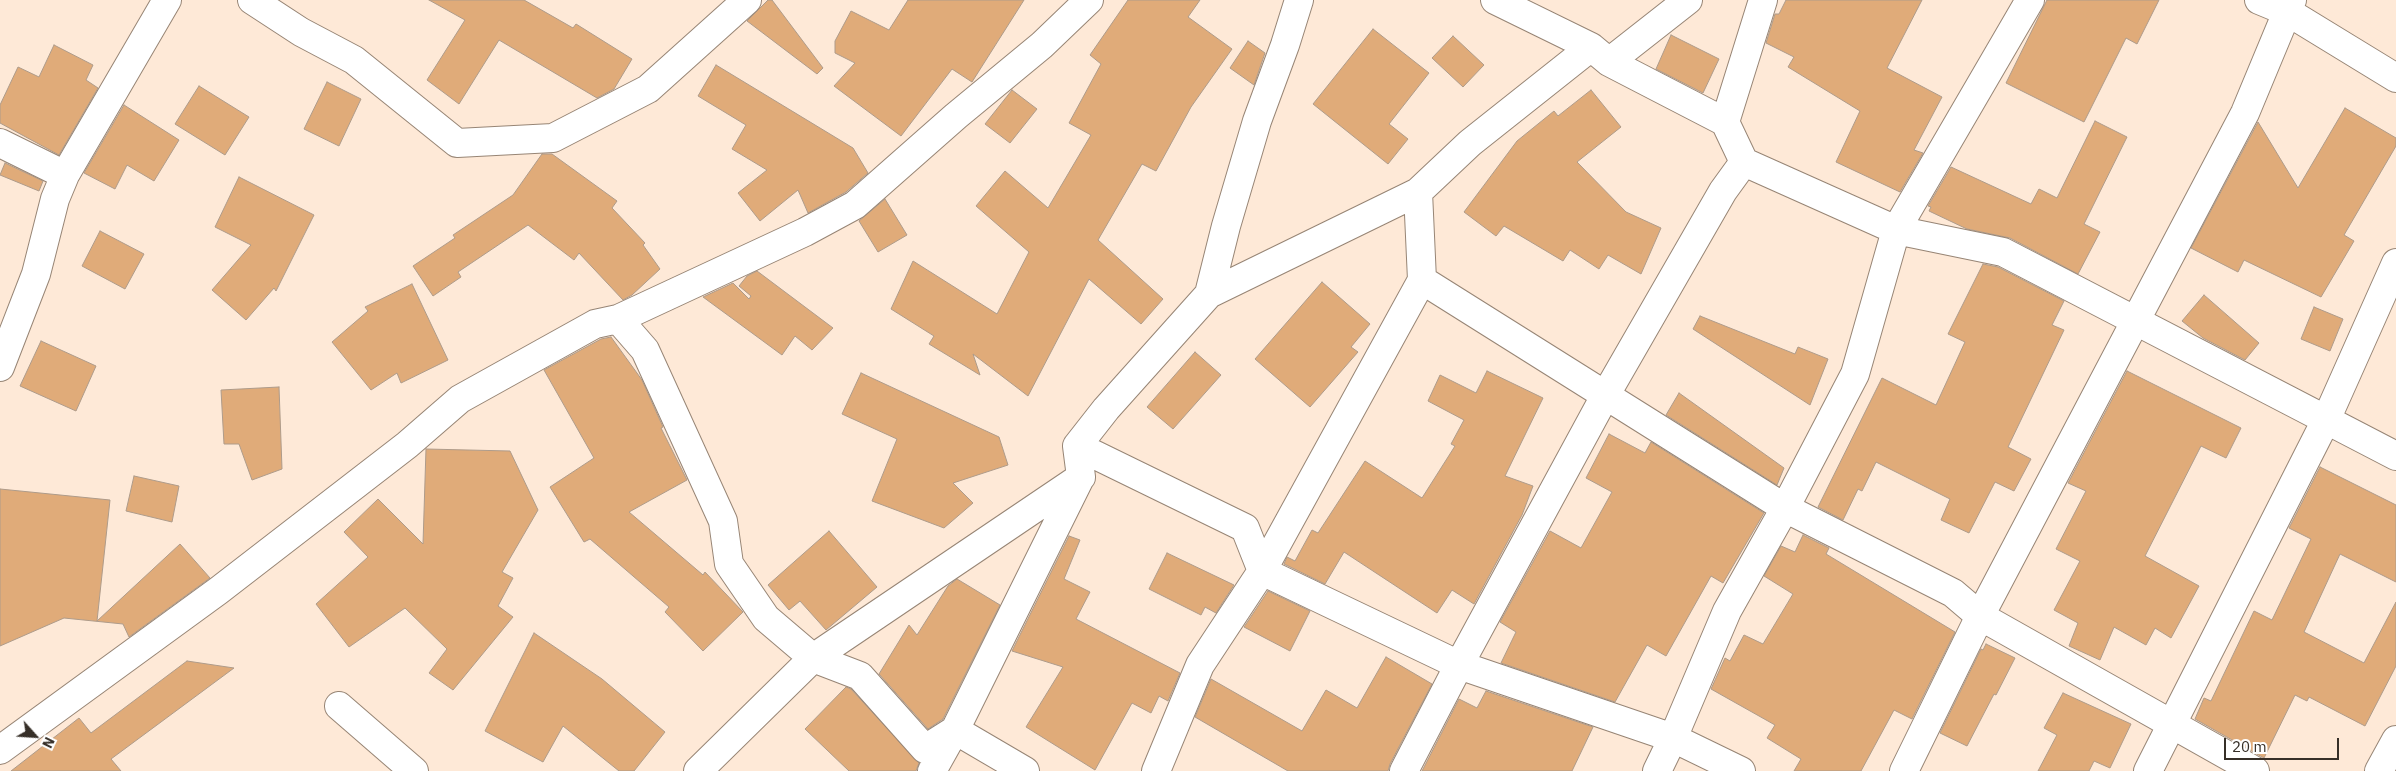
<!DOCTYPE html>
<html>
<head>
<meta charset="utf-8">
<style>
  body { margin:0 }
  #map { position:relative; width:2396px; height:771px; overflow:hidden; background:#fee9d7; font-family:"IBM Plex Sans",sans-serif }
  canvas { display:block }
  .north { position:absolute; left:10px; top:711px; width:50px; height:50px; -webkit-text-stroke:4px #fff; paint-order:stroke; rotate:116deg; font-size:14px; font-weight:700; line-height:20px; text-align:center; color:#362f28 }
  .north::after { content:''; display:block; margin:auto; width:18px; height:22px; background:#362f28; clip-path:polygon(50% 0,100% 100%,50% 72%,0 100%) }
  .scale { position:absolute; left:2224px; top:738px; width:115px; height:22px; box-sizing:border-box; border:2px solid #362f28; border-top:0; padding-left:6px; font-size:15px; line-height:18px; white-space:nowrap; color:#362f28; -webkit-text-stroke:4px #fff; paint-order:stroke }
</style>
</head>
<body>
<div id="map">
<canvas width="2396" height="771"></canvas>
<div class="north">N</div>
<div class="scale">20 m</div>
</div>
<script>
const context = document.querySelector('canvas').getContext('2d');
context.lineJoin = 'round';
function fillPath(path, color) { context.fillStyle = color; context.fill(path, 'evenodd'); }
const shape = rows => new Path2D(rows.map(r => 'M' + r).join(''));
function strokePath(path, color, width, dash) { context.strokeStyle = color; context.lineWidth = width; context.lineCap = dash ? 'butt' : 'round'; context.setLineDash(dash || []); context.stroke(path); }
const building = shape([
  [429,0,524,0,573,28,576,24,632,59,614,89,597,98,499,40,459,104,427,80,465,20,429,0],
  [768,0,772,0,823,68,817,74,747,21,768,0],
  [908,0,1024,0,972,82,952,69,901,136,834,86,855,63,835,53,835,41,851,11,889,30,908,0],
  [1128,0,1200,0,1188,17,1232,49,1191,107,1156,171,1142,164,1098,240,1163,299,1141,324,1089,279,1028,396,973,354,980,375,929,344,934,336,891,309,913,261,997,314,1029,252,976,206,1005,171,1048,208,1091,135,1069,123,1101,64,1090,55,1128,0],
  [1786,0,1922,0,1887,68,1942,97,1914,150,1923,153,1900,192,1836,162,1860,111,1788,67,1794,57,1766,43,1775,14,1779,14,1786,0],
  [2047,0,2159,0,2137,44,2126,38,2084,122,2006,83,2047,0],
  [1373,29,1429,73,1389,124,1408,139,1388,164,1313,104,1373,29],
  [1671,35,1719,59,1703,93,1656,69,1671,35],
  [1453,36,1484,65,1463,87,1432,58,1453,36],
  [1248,41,1265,53,1254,85,1230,68,1248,41],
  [54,45,93,65,86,80,98,88,59,155,0,123,0,105,18,67,39,77,54,45],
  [716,65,853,148,868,173,846,192,808,213,798,190,760,221,738,193,767,170,732,149,746,125,698,96,716,65],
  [327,82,361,99,339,146,304,129,327,82],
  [199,86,249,117,225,155,175,124,199,86],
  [1012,90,1037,109,1010,143,985,124,1012,90],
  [1591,90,1621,127,1577,162,1626,212,1661,228,1641,274,1608,255,1599,269,1570,250,1563,261,1504,226,1496,236,1464,212,1517,141,1554,111,1558,116,1591,90],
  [124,105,179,140,154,181,127,165,115,189,84,173,124,105],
  [2345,108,2396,138,2396,146,2344,235,2354,241,2321,297,2244,260,2238,272,2191,248,2258,122,2298,188,2345,108],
  [2095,121,2127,137,2084,224,2100,232,2078,274,2010,238,1967,229,1929,211,1931,207,1928,206,1951,167,2031,204,2039,189,2057,198,2095,121],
  [542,154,552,154,617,201,612,208,645,243,643,245,660,269,632,295,623,300,579,253,574,260,528,225,458,272,461,277,433,296,413,266,455,238,453,235,513,195,542,154],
  [5,163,43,181,39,191,0,175,5,163],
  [239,177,314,215,276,291,274,288,246,320,212,290,251,245,215,227,239,177],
  [885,199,907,235,878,252,859,221,885,199],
  [100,231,144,254,125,289,82,266,100,231],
  [1983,264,1998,267,2064,301,2052,325,2064,330,2008,447,2031,459,2014,491,1995,482,1969,533,1941,520,1950,499,1876,462,1862,491,1858,489,1843,520,1818,507,1882,378,1936,405,1965,342,1948,334,1983,264],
  [757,271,833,328,812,350,795,336,782,355,703,297,733,283,749,299,751,296,739,286,747,276,757,271],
  [1322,282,1370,324,1351,347,1358,352,1310,407,1255,359,1322,282],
  [412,284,448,360,401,383,397,373,371,390,332,342,368,311,365,307,412,284],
  [2204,295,2259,343,2245,360,2203,338,2182,321,2204,295],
  [2314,307,2343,319,2330,351,2301,339,2314,307],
  [1700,316,1795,354,1798,347,1828,359,1810,405,1693,329,1700,316],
  [611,337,642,380,663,427,661,428,687,480,629,512,703,575,705,572,743,612,703,651,665,612,669,607,590,539,584,542,550,487,594,458,544,370,601,339,611,337],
  [41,341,96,366,76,411,20,386,41,341],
  [1195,352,1221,375,1173,429,1147,407,1195,352],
  [1487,371,1543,398,1505,476,1533,486,1522,515,1474,604,1452,590,1437,613,1344,552,1325,584,1284,564,1287,557,1295,561,1312,530,1318,533,1365,461,1422,498,1455,446,1451,444,1464,420,1428,401,1440,375,1476,393,1487,371],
  [2127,371,2241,428,2226,458,2201,446,2145,556,2199,586,2171,638,2155,628,2146,645,2114,627,2100,660,2069,646,2078,623,2054,610,2080,561,2056,549,2086,491,2068,483,2127,371],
  [861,373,999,437,1008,465,953,483,973,503,944,528,872,501,897,439,842,414,861,373],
  [279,387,282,469,252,480,239,444,224,444,221,390,279,387],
  [1679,393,1784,468,1777,485,1666,415,1679,393],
  [1609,434,1645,453,1651,442,1764,513,1723,583,1711,576,1666,656,1647,645,1615,702,1501,663,1516,632,1500,622,1550,531,1581,548,1612,492,1586,478,1609,434],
  [426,449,510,451,538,510,502,572,513,578,498,606,513,617,453,690,429,673,447,649,405,608,349,647,316,604,368,557,344,532,378,499,423,544,426,449],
  [2320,467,2396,505,2396,582,2340,554,2304,632,2364,663,2396,602,2396,666,2365,726,2309,697,2307,701,2295,695,2264,758,2195,719,2204,698,2211,701,2254,611,2272,620,2311,539,2289,528,2320,467],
  [134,476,179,486,172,522,126,511,134,476],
  [0,489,110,500,97,621,180,544,210,578,129,637,123,624,64,618,0,646,0,489],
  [829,531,877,587,826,630,800,601,789,610,768,585,829,531],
  [1803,535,1829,548,1826,554,1955,632,1912,719,1894,710,1861,771,1794,771,1801,759,1767,738,1775,725,1711,689,1725,658,1730,661,1744,635,1763,644,1793,594,1764,576,1781,546,1795,552,1803,535],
  [1069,536,1080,540,1064,579,1090,592,1076,619,1180,673,1168,701,1159,696,1151,713,1132,703,1095,770,1026,727,1063,667,1012,651,1069,536],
  [1167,553,1234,585,1216,613,1205,607,1201,615,1149,589,1167,553],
  [957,579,1000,605,943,719,928,729,879,674,909,625,917,635,948,586,957,579],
  [1268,591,1310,611,1290,651,1244,627,1268,591],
  [534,633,602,679,665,732,634,771,619,771,563,726,543,762,485,731,534,633],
  [1986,644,2015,658,1996,695,1994,694,1967,746,1940,733,1981,649,1983,650,1986,644],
  [1386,657,1432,684,1390,764,1388,771,1288,771,1195,717,1211,679,1302,731,1326,690,1357,708,1386,657],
  [187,661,234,668,111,759,121,771,11,771,79,718,91,733,187,661],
  [846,687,851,689,919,763,916,771,849,771,805,729,846,687],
  [1486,691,1593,727,1572,771,1422,771,1459,699,1477,708,1486,691],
  [2063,693,2131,724,2110,768,2094,761,2089,771,2038,771,2057,735,2044,728,2063,693]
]);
const street = shape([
  [252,0,301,32,354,60,457,143,553,138,648,89,747,0],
  [1495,0,1591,47],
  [2259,0,2288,12,2396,78],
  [1609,62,1725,122,1744,162,1896,230,2003,252,2396,456],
  [1725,122,1763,0],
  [0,143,65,175],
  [1418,192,1422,280,1785,508,1953,593,1980,616,2255,771],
  [1209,294,1226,226,1257,121,1285,45,1299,0],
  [618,319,645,350,723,521,729,564,766,618,813,658,860,676,925,749,955,730],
  [0,367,36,274,55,199,65,175,167,0],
  [1077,446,1245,528,1262,571,1459,665,1673,738,1741,771],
  [339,706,414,771],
  [955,730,1025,771],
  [0,750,218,591,407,445,460,399,595,324,618,319,805,232,855,205,956,116,1042,45,1089,0],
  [698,771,813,658,1081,477,1077,446,1106,409,1209,294,1418,192,1470,143,1591,47,1609,62,1688,0],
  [932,771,955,730,1080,478],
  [1156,771,1200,665,1262,571,1422,280],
  [1404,771,1459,665,1605,396,1723,191,1744,162],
  [1657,771,1673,738,1727,611,1785,508,1855,374,1896,230,2030,0],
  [1904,771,1980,616,2245,113,2292,0],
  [2148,771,2326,420,2396,263],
  [2379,771,2396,740]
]);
fillPath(building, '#e0ab79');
strokePath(building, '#ae9b8a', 1);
strokePath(street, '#978575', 30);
strokePath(street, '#fff', 28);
</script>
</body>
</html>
